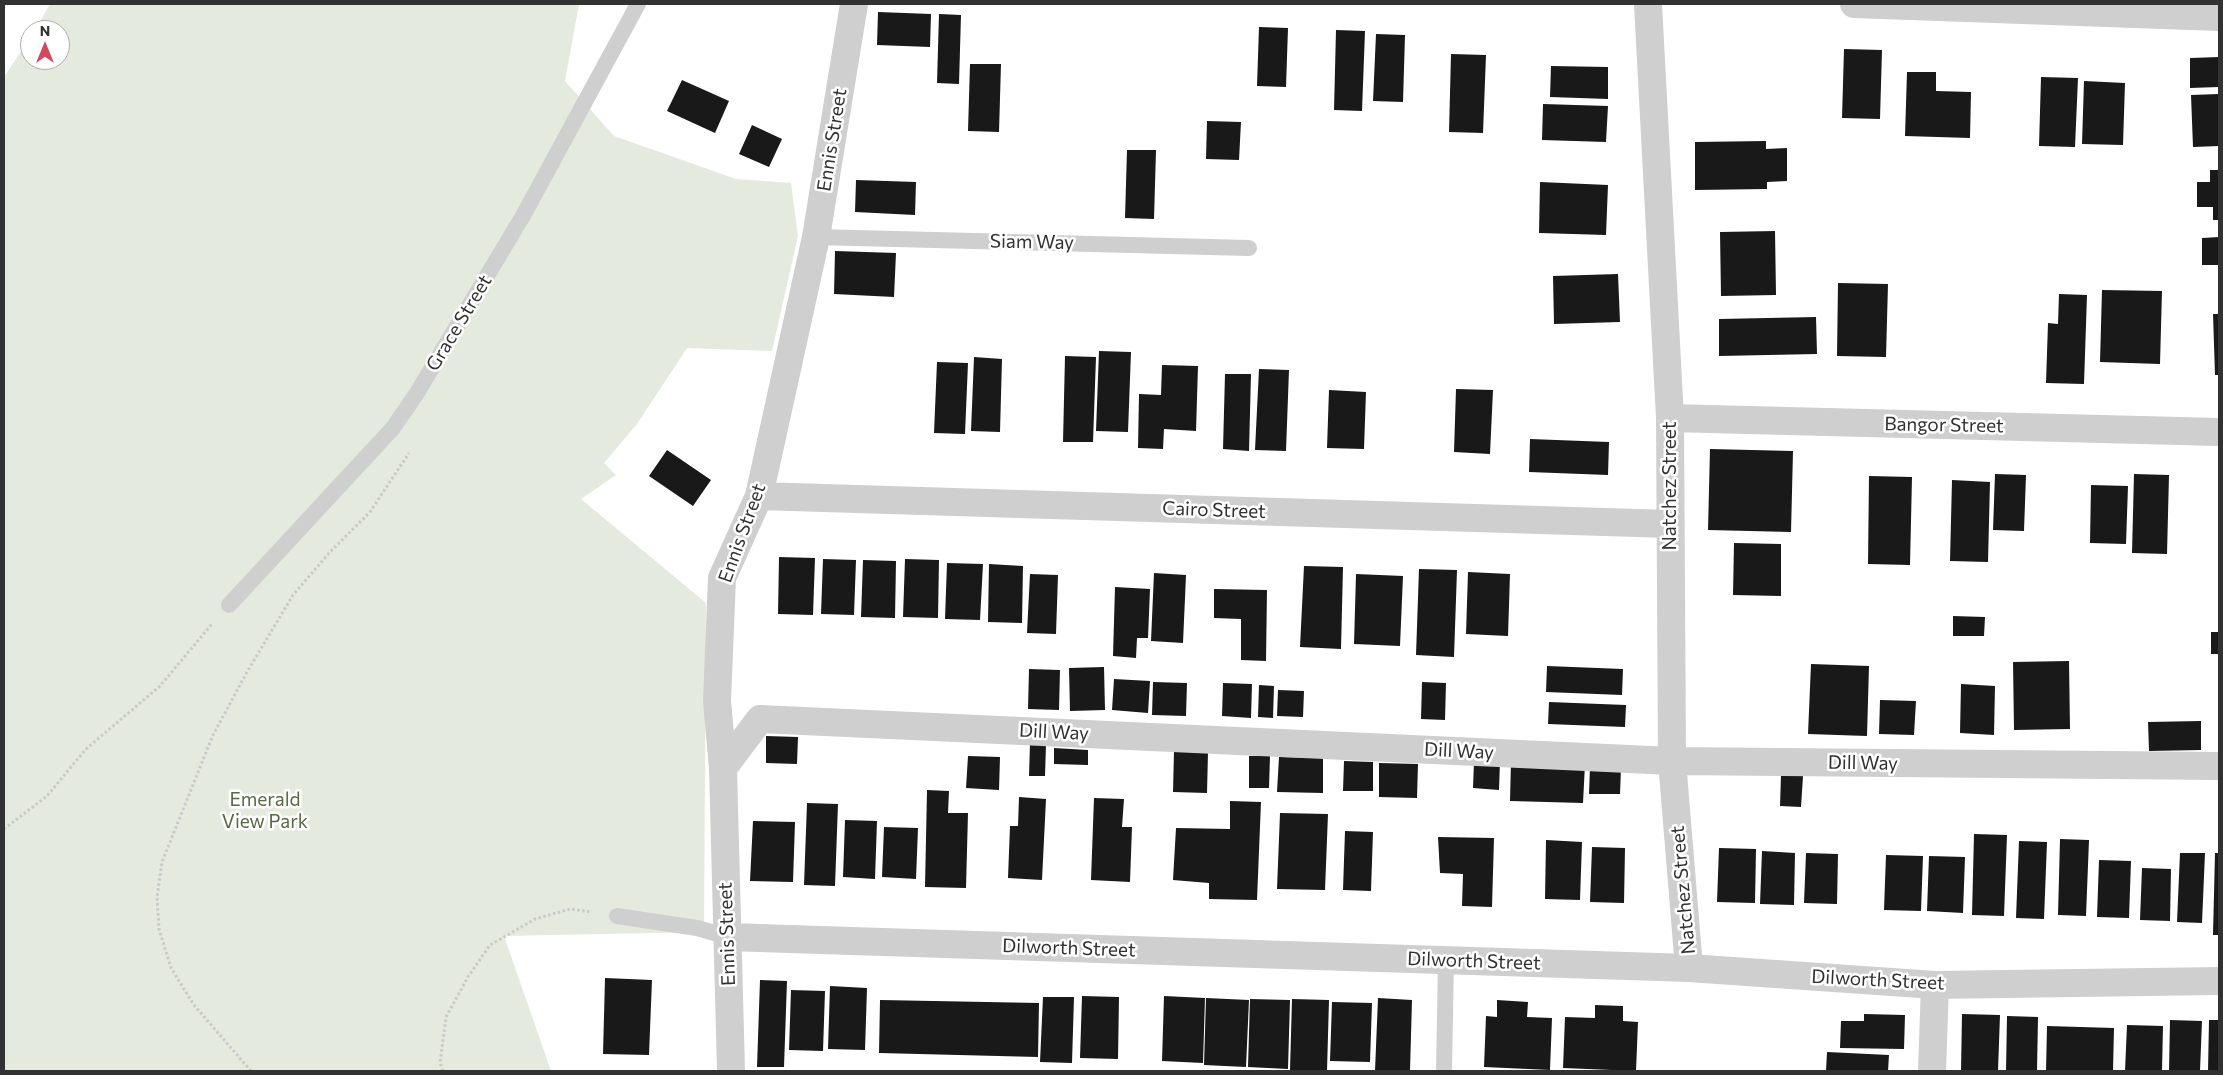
<!DOCTYPE html>
<html>
<head>
<meta charset="utf-8">
<style>
  body { margin:0 }
  #map { position:relative; width:2223px; height:1075px; overflow:hidden; background:#fff; font-family:Commissioner,sans-serif }
  canvas { display:block }
  .frame { position:absolute; inset:0; border:5px solid #323232; pointer-events:none }
  .north { position:absolute; left:20px; top:20px; width:50px; height:50px; box-sizing:border-box; background:#fff; border:1px solid #adadad; border-radius:50%; rotate:0deg; font-size:14px; font-weight:700; line-height:20px; text-align:center; color:#323232 }
  .north::after { content:''; display:block; margin:auto; width:18px; height:22px; background:#d5475a; clip-path:polygon(50% 0,100% 100%,50% 72%,0 100%) }
</style>
</head>
<body>
<div id="map">
<canvas width="2223" height="1075"></canvas>
<div class="frame"></div>
<div class="north">N</div>
</div>
<script>
const context = document.querySelector('canvas').getContext('2d');
context.lineJoin = 'round';
function fillPath(path, color) { context.fillStyle = color; context.fill(path, 'evenodd'); }
const shape = rows => new Path2D(rows.map(r => 'M' + r).join(''));
function strokePath(path, color, width, dash) { context.strokeStyle = color; context.lineWidth = width; context.lineCap = dash ? 'butt' : 'round'; context.setLineDash(dash || []); context.stroke(path); }
function write(font, color, halo, rows, align = 'center') {
  context.font = font + ' Commissioner,sans-serif'; context.lineWidth = 5; context.setLineDash([]); context.textBaseline = 'middle'; context.strokeStyle = halo; context.fillStyle = color; for (const [text, x, y, turn = 0] of rows) {
    context.save(); context.translate(x, y); context.rotate((+turn || 0) * Math.PI / 180); context.textAlign = isNaN(turn) ? turn : align; if (halo) context.strokeText(text, 0, 0); context.fillText(text, 0, 0); context.restore();
  }
}
const green = shape([
  [50,4,579,4,565,81,614,136,736,179,791,183,798,236,772,351,687,348,637,424,604,463,616,475,581,499,706,603,704,932,504,936,551,1071,4,1071,4,77,30,38,30,60,60,60,60,30,35,30]
]);
const building = shape([
  [878,12,931,14,930,47,877,45],
  [939,14,961,15,959,84,937,83],
  [1259,27,1288,28,1286,87,1257,86],
  [1336,30,1365,31,1362,111,1334,110],
  [1376,34,1405,35,1403,102,1373,101],
  [1844,49,1882,50,1880,119,1842,118],
  [1451,54,1486,55,1483,133,1449,132],
  [2219,57,2219,87,2190,88,2190,58],
  [970,64,1001,64,999,132,968,131],
  [1551,66,1608,67,1608,99,1550,97],
  [1907,72,1936,72,1936,91,1971,92,1970,138,1905,136],
  [2041,77,2078,78,2075,147,2039,146],
  [682,80,729,101,715,133,667,111],
  [2084,81,2125,83,2123,145,2082,144],
  [2219,94,2219,146,2193,147,2191,95],
  [1543,104,1608,106,1606,142,1542,140],
  [1207,121,1241,122,1239,160,1206,159],
  [752,125,782,139,769,167,739,154],
  [1766,141,1766,149,1787,148,1787,181,1767,182,1767,189,1695,190,1695,142],
  [1127,150,1156,150,1154,219,1125,218],
  [2210,170,2219,170,2219,220,2213,220,2213,207,2197,207,2197,182,2210,182],
  [856,180,916,182,915,215,855,212],
  [1540,182,1608,185,1606,235,1539,233],
  [1775,231,1776,295,1721,296,1720,232],
  [2219,237,2219,265,2202,265,2202,238],
  [835,251,896,253,894,297,834,294],
  [1618,274,1620,322,1554,324,1553,276],
  [1838,283,1888,284,1886,357,1837,356],
  [2102,290,2162,291,2160,364,2100,362],
  [2059,294,2087,295,2084,384,2046,383,2048,323,2058,324],
  [2213,314,2219,314,2219,375,2215,375],
  [1816,317,1817,354,1719,356,1719,319],
  [1099,351,1131,352,1128,432,1096,431],
  [1065,356,1096,357,1093,442,1063,442],
  [974,357,1002,359,1000,432,971,431],
  [937,362,968,363,965,434,934,433],
  [1162,365,1198,366,1196,431,1164,429,1163,449,1138,448,1139,394,1161,395],
  [1259,369,1289,370,1286,451,1255,450],
  [1225,374,1251,374,1249,451,1223,449],
  [1456,389,1493,390,1490,454,1454,452],
  [1329,390,1366,392,1364,449,1327,448],
  [1530,439,1609,442,1608,475,1529,472],
  [1710,449,1793,451,1791,532,1708,530],
  [667,450,711,480,693,506,649,476],
  [1995,474,2026,475,2024,531,1993,530],
  [2134,474,2169,475,2167,554,2132,553],
  [1869,476,1912,477,1910,565,1868,564],
  [1952,480,1990,482,1988,562,1950,561],
  [2091,485,2128,486,2126,544,2090,543],
  [1734,543,1781,544,1781,596,1733,595],
  [779,557,815,558,813,615,778,614],
  [823,559,856,560,854,615,821,614],
  [905,559,939,560,938,618,903,617],
  [863,560,896,561,895,618,861,617],
  [947,563,983,564,980,620,945,619],
  [989,564,1023,566,1022,623,988,622],
  [1304,566,1343,567,1341,649,1300,647],
  [1419,569,1457,570,1454,657,1416,655],
  [1468,572,1510,574,1508,636,1466,634],
  [1154,573,1186,575,1183,643,1151,641],
  [1030,574,1058,575,1056,634,1027,633],
  [1356,574,1403,576,1400,646,1354,644],
  [1115,587,1150,589,1148,638,1137,638,1136,658,1113,656],
  [1214,589,1267,590,1266,661,1241,660,1241,619,1214,618],
  [1953,616,1985,617,1984,636,1953,636],
  [2211,632,2219,632,2219,654,2211,654],
  [2069,661,2070,729,2014,730,2013,662],
  [1811,664,1869,666,1867,736,1808,734],
  [1547,666,1623,669,1622,695,1546,692],
  [1104,667,1105,710,1070,711,1069,668],
  [1029,669,1060,670,1059,710,1028,709],
  [1114,679,1150,681,1148,713,1112,710],
  [1153,682,1187,683,1186,716,1152,715],
  [1422,682,1446,683,1445,720,1421,719],
  [1223,683,1252,684,1251,718,1222,716],
  [1961,684,1995,686,1994,735,1960,733],
  [1259,685,1274,686,1273,718,1258,717],
  [1278,690,1304,691,1303,717,1277,716],
  [1880,700,1916,701,1914,735,1879,734],
  [1549,702,1626,705,1625,727,1548,724],
  [2201,721,2201,750,2149,751,2148,722],
  [766,736,798,737,797,764,766,763],
  [1030,743,1046,744,1045,776,1029,776],
  [1054,748,1088,750,1088,765,1054,764],
  [1174,751,1208,752,1207,793,1173,792],
  [968,756,1000,757,999,790,966,788],
  [1249,756,1270,756,1269,788,1249,788],
  [1279,757,1323,758,1323,793,1277,792],
  [1344,761,1373,762,1373,791,1343,791],
  [1474,761,1500,761,1499,790,1473,788],
  [1511,761,1585,764,1583,803,1510,801],
  [1379,763,1418,764,1417,798,1379,797],
  [1590,767,1621,768,1620,794,1589,794],
  [1781,775,1803,776,1801,807,1780,806],
  [927,790,949,791,948,813,968,813,966,888,925,887],
  [1019,797,1046,799,1042,880,1008,878,1010,826,1018,826],
  [1094,798,1124,799,1122,827,1132,827,1130,882,1091,880],
  [1230,801,1261,802,1257,900,1209,899,1209,883,1173,880,1176,828,1230,829],
  [807,803,838,804,835,886,804,885],
  [1280,813,1328,814,1325,890,1277,889],
  [845,820,877,821,875,879,843,877],
  [753,821,795,822,793,882,750,881],
  [884,827,918,828,916,879,882,877],
  [1345,831,1373,832,1371,891,1343,890],
  [1974,834,2007,835,2004,916,1972,915],
  [1438,837,1494,838,1492,907,1462,906,1463,874,1440,873],
  [2060,839,2089,840,2086,916,2058,915],
  [1546,840,1582,842,1580,900,1545,899],
  [2019,841,2047,842,2044,919,2016,918],
  [1592,847,1625,848,1624,903,1590,902],
  [1719,848,1756,849,1755,903,1717,902],
  [1762,851,1795,853,1794,905,1760,904],
  [1806,853,1838,854,1837,904,1804,903],
  [2180,853,2205,853,2202,923,2177,922],
  [2215,853,2219,853,2219,935,2213,935],
  [1886,855,1923,856,1921,911,1884,910],
  [1929,856,1965,857,1963,913,1927,911],
  [2099,860,2131,861,2129,918,2097,917],
  [2142,868,2171,869,2170,921,2140,920],
  [605,978,652,980,649,1055,603,1054],
  [760,980,787,981,784,1067,757,1067],
  [830,986,867,988,865,1050,828,1049],
  [791,990,825,991,823,1051,789,1050],
  [1082,996,1119,997,1118,1059,1080,1058],
  [1164,996,1205,998,1203,1063,1162,1061],
  [1043,997,1074,997,1072,1063,1040,1062],
  [1206,998,1249,1000,1246,1067,1204,1065],
  [1378,998,1412,1000,1410,1071,1375,1071],
  [1250,999,1290,1000,1288,1069,1248,1067],
  [1292,999,1329,1000,1327,1071,1290,1070],
  [880,1000,1039,1003,1038,1057,879,1053],
  [1497,1000,1528,1002,1527,1017,1552,1018,1550,1070,1484,1067,1486,1016,1497,1017],
  [1332,1002,1372,1003,1370,1062,1330,1061],
  [1595,1005,1623,1006,1623,1021,1638,1022,1636,1071,1563,1068,1565,1017,1595,1018],
  [1864,1014,1905,1015,1904,1049,1840,1048,1841,1021,1864,1021],
  [1962,1014,2000,1015,1998,1071,1961,1071],
  [2007,1016,2038,1017,2037,1071,2006,1071],
  [2170,1020,2202,1021,2200,1071,2169,1071],
  [2209,1020,2219,1020,2219,1071,2208,1071],
  [2127,1025,2163,1026,2162,1071,2125,1071],
  [2047,1026,2114,1028,2113,1071,2046,1071],
  [1827,1052,1889,1055,1888,1071,1826,1071]
]);
const path = shape([
  [4,829,47,796,86,749,160,686,212,624],
  [251,1071,194,1005,171,968,159,929,157,897,162,862,213,735,247,672,293,595,330,552,370,512,409,453],
  [443,1071,440,1063,446,1017,468,977,490,945,535,919,570,909,591,912]
]);
const lane = shape([
  [816,237,1249,248],
  [229,605,393,428,417,393,524,214,638,4],
  [617,916,697,928,728,937],
  [1444,1071,1446,960]
]);
const street = shape([
  [1648,4,1670,418,1672,761,1689,968],
  [1854,4,2219,17],
  [1670,418,2219,432],
  [759,496,1670,524],
  [723,768,760,719,1672,761,2219,766],
  [728,937,1689,968,1935,985,2219,981],
  [731,1071,723,768,717,701,722,578,759,496,816,237,854,4],
  [1932,1071,1935,985]
]);
const streetNames = [
  ["Ennis Street",832,140,-81],
  ["Siam Way",1032,242,1],
  ["Grace Street",459,323,-59],
  ["Bangor Street",1944,425,1],
  ["Natchez Street",1670,486,-90],
  ["Cairo Street",1214,510,2],
  ["Ennis Street",742,533,-70],
  ["Dill Way",1054,732,3],
  ["Dill Way",1459,751,3],
  ["Dill Way",1863,763,1],
  ["Natchez Street",1683,890,-95],
  ["Ennis Street",727,934,-92],
  ["Dilworth Street",1069,948,2],
  ["Dilworth Street",1474,961,2],
  ["Dilworth Street",1878,980,3]
];
const parkNames = [
  ["Emerald",265,800],
  ["View Park",265,822]
];
fillPath(green, '#e5eade');
fillPath(building, '#191919');
strokePath(path, '#c9c9c9', 3, [2.5, 2.5]);
strokePath(lane, '#cfcfcf', 16);
strokePath(street, '#cfcfcf', 28);
write('19px', '#323232', '#fff', streetNames);
write('19px', '#576a42', '#fff', parkNames);
</script>
</body>
</html>
